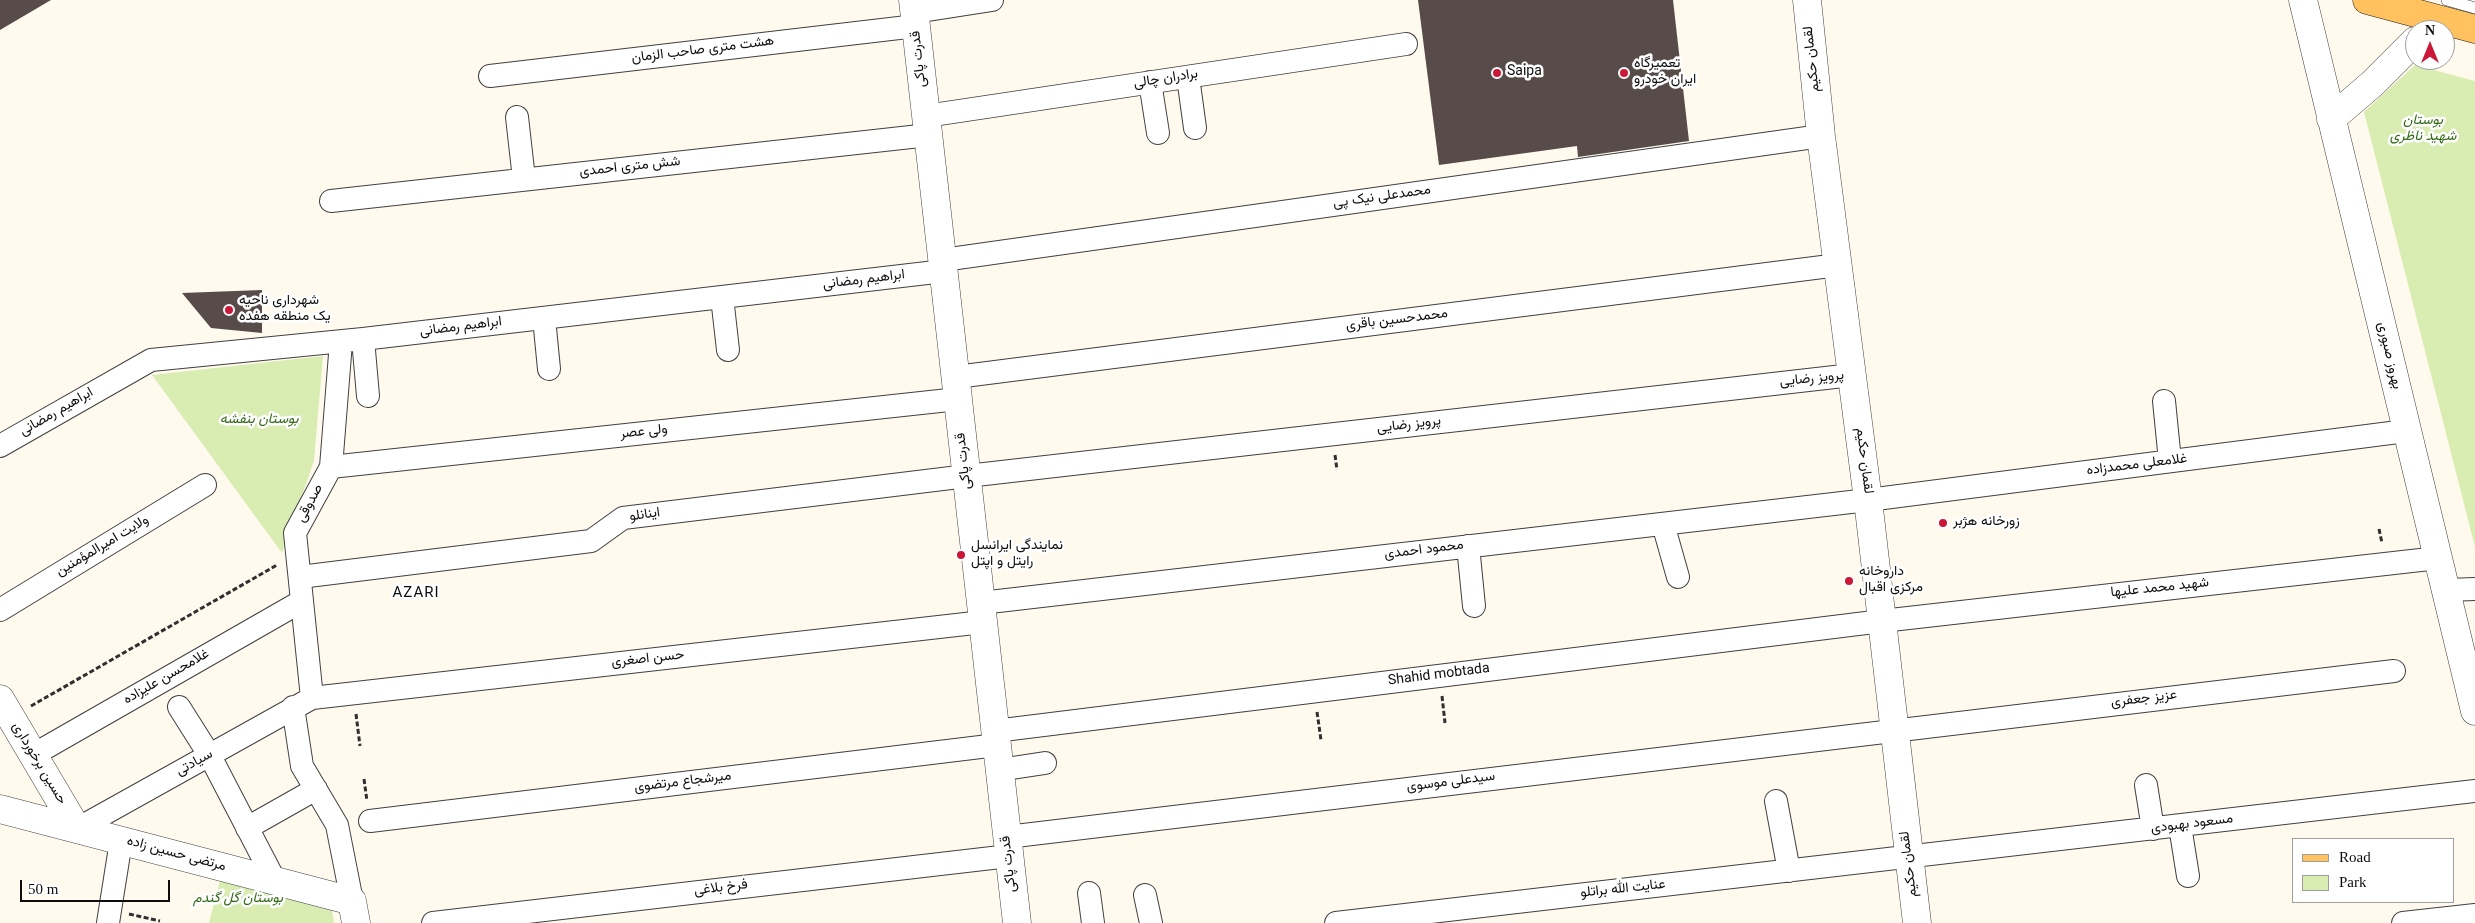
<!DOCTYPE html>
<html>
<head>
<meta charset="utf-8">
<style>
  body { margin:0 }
  #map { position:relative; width:2475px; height:923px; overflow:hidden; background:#fff9ee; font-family:Georgia,serif }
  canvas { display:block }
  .legend { position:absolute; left:2292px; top:838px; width:162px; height:65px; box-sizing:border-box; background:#fff; border:1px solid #9e9e9e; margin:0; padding:6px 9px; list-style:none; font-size:15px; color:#0d0d0d }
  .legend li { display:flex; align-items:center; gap:10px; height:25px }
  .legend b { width:25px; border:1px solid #9e9e9e }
  .north { position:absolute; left:2405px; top:20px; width:50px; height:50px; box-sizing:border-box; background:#fff; border:1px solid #9e9e9e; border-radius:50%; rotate:0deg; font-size:14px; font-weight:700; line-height:20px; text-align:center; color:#0d0d0d }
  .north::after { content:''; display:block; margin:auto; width:18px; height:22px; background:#cb1839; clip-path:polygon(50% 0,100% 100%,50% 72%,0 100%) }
  .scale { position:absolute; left:20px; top:880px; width:150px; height:22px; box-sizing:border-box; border:2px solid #0d0d0d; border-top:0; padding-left:6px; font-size:15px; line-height:18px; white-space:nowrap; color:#0d0d0d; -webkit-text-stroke:4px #fff; paint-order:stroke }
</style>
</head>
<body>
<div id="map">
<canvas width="2475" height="923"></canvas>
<ul class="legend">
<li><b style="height:6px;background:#ffc25e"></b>Road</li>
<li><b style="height:14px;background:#d9edb3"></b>Park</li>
</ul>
<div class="north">N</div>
<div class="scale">50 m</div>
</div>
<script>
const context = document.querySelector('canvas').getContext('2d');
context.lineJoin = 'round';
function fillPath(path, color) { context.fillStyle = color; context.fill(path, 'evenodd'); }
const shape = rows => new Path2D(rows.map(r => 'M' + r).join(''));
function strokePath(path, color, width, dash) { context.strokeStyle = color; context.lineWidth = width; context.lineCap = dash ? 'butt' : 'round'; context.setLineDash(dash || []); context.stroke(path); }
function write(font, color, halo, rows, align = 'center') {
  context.font = font + ' Georgia,Vazirmatn,serif'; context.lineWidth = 5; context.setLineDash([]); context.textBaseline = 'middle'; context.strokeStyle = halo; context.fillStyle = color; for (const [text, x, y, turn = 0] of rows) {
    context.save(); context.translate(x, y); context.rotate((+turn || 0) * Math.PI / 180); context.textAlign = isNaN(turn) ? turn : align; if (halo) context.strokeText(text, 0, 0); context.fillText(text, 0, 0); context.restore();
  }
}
const green = shape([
  [2415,65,2475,81,2475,547,2364,112],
  [323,356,314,461,282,553,152,375],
  [222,873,331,902,334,923,209,923]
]);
const building = shape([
  [0,0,51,0,0,30],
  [1418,0,1673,0,1689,141,1578,157,1577,146,1439,165],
  [262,290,262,333,211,328,182,293]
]);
const path = shape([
  [1335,455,1337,470],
  [2379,529,2382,543],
  [1442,696,1445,723],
  [31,706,277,565],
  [1317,712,1321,740],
  [356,714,360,746],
  [364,779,367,801],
  [129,914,160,921]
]);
const service = shape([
  [2447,0,2475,8]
]);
const minor = shape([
  [915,12,992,0],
  [490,76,916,26],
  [1188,77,1195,128],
  [1150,82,1158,133],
  [926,116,1406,44],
  [517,117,524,179],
  [331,201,929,135],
  [943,260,1821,136],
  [722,297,728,350],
  [544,318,549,369],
  [363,339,368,396],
  [956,377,1838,265],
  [2164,401,2170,461],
  [0,446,151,360,363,339,944,271],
  [331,467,958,399],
  [1663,524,1678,577],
  [1468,546,1474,606],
  [300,577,591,541,623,518,967,476,1852,375],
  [2446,590,2475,589],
  [981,603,1868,500,2406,431],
  [0,610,205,485],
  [312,698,295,533,331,467,341,342],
  [179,707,210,756,275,881],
  [293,707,302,766,337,825,352,901],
  [995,731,1882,621,2438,558],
  [33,755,302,601],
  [999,770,1045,763],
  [2146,785,2153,829],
  [1776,801,1789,871],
  [370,821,997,745],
  [2180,826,2188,876],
  [247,828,316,789],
  [77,829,312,698,983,622],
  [1007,837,2394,671],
  [1089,893,1093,923],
  [1145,895,1151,923],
  [108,923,121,841],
  [433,923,1009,856],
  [1336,923,2475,791],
  [2403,923,2475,915]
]);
const tertiary = shape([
  [913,0,1017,923],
  [1807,0,1821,136,1868,500,1917,923],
  [2303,0,2475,711],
  [2331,119,2372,84,2415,41],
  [0,699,77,829],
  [0,809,352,901,356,923]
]);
const primary = shape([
  [2367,0,2475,29]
]);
const markers = [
  [1497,73,5,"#cb1839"],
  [1624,73,5,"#cb1839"],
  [229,310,5,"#cb1839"],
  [1943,523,5,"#cb1839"],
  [961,555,5,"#cb1839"],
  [1849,581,5,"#cb1839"]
];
const streetNames = [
  ["هشت متری صاحب الزمان",703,51,-7],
  ["قدرت پاکی",920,59,-96],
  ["لقمان حکیم",1813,59,-96],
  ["برادران چالی",1166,80,-9],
  ["شش متری احمدی",630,168,-6],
  ["محمدعلی نیک پی",1382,198,-8],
  ["ابراهیم رمضانی",864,281,-7],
  ["محمدحسین باقری",1397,321,-7],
  ["ابراهیم رمضانی",461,328,-7],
  ["بهروز صبوری",2388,356,77],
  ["پرویز رضایی",1812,380,-6],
  ["ابراهیم رمضانی",57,413,-30],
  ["پرویز رضایی",1409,426,-7],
  ["ولی عصر",644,433,-6],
  ["قدرت پاکی",965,461,-96],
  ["لقمان حکیم",1863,461,83],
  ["غلامعلی محمدزاده",2137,466,-7],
  ["صدوقی",311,504,-62],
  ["اینانلو",645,516,-8],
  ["ولایت امیرالمؤمنین",103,547,-31],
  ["محمود احمدی",1424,551,-7],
  ["شهید محمد علیها",2160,589,-6],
  ["حسن اصغری",648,660,-6],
  ["Shahid mobtada",1439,676,-7],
  ["غلامحسن علیزاده",167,678,-30],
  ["عزیز جعفری",2144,700,-7],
  ["حسین برخورداری",38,764,59],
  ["سیادتی",195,764,-29],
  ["میرشجاع مرتضوی",683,783,-7],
  ["سیدعلی موسوی",1451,783,-7],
  ["مسعود بهبودی",2192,825,-7],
  ["مرتضی حسین زاده",176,855,15],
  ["قدرت پاکی",1010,864,-96],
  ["لقمان حکیم",1910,864,-97],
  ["فرخ بلاغی",721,889,-7],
  ["عنایت الله براتلو",1623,890,-6]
];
const poiNames = [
  ["تعمیرگاه",1634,65],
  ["ایران خودرو",1634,81],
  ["Saipa",1507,73],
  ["شهرداری ناحیه",239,302],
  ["یک منطقه هفده",239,318],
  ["زورخانه هژبر",1953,523],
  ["نمایندگی ایرانسل",971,547],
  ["رایتل و اپتل",971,563],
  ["داروخانه",1859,573],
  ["مرکزی اقبال",1859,589]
];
const parkNames = [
  ["بوستان",2423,122],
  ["شهید ناظری",2423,138],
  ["بوستان بنفشه",259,421],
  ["بوستان گل گندم",238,900]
];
const neighbourhoodNames = [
  ["AZARI",416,595]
];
fillPath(green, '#d9edb3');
fillPath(building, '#574c49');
strokePath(service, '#404040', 12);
strokePath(minor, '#404040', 24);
strokePath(tertiary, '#404040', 29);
strokePath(primary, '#1e1e1e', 29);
strokePath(path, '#2f2f2f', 3, [5, 2.5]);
strokePath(service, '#fff', 11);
strokePath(minor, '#fff', 22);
strokePath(tertiary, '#fff', 28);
strokePath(primary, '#ffc25e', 28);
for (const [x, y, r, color] of markers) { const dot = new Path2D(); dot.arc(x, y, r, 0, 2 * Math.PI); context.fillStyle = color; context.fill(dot); strokePath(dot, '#fff', 2); }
write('14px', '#0d0d0d', '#fff', streetNames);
write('14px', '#0d0d0d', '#fff', poiNames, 'left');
write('italic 14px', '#346b17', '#fff', parkNames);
context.letterSpacing = '1px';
write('15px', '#0d0d0d', '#fff', neighbourhoodNames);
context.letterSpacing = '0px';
</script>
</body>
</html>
